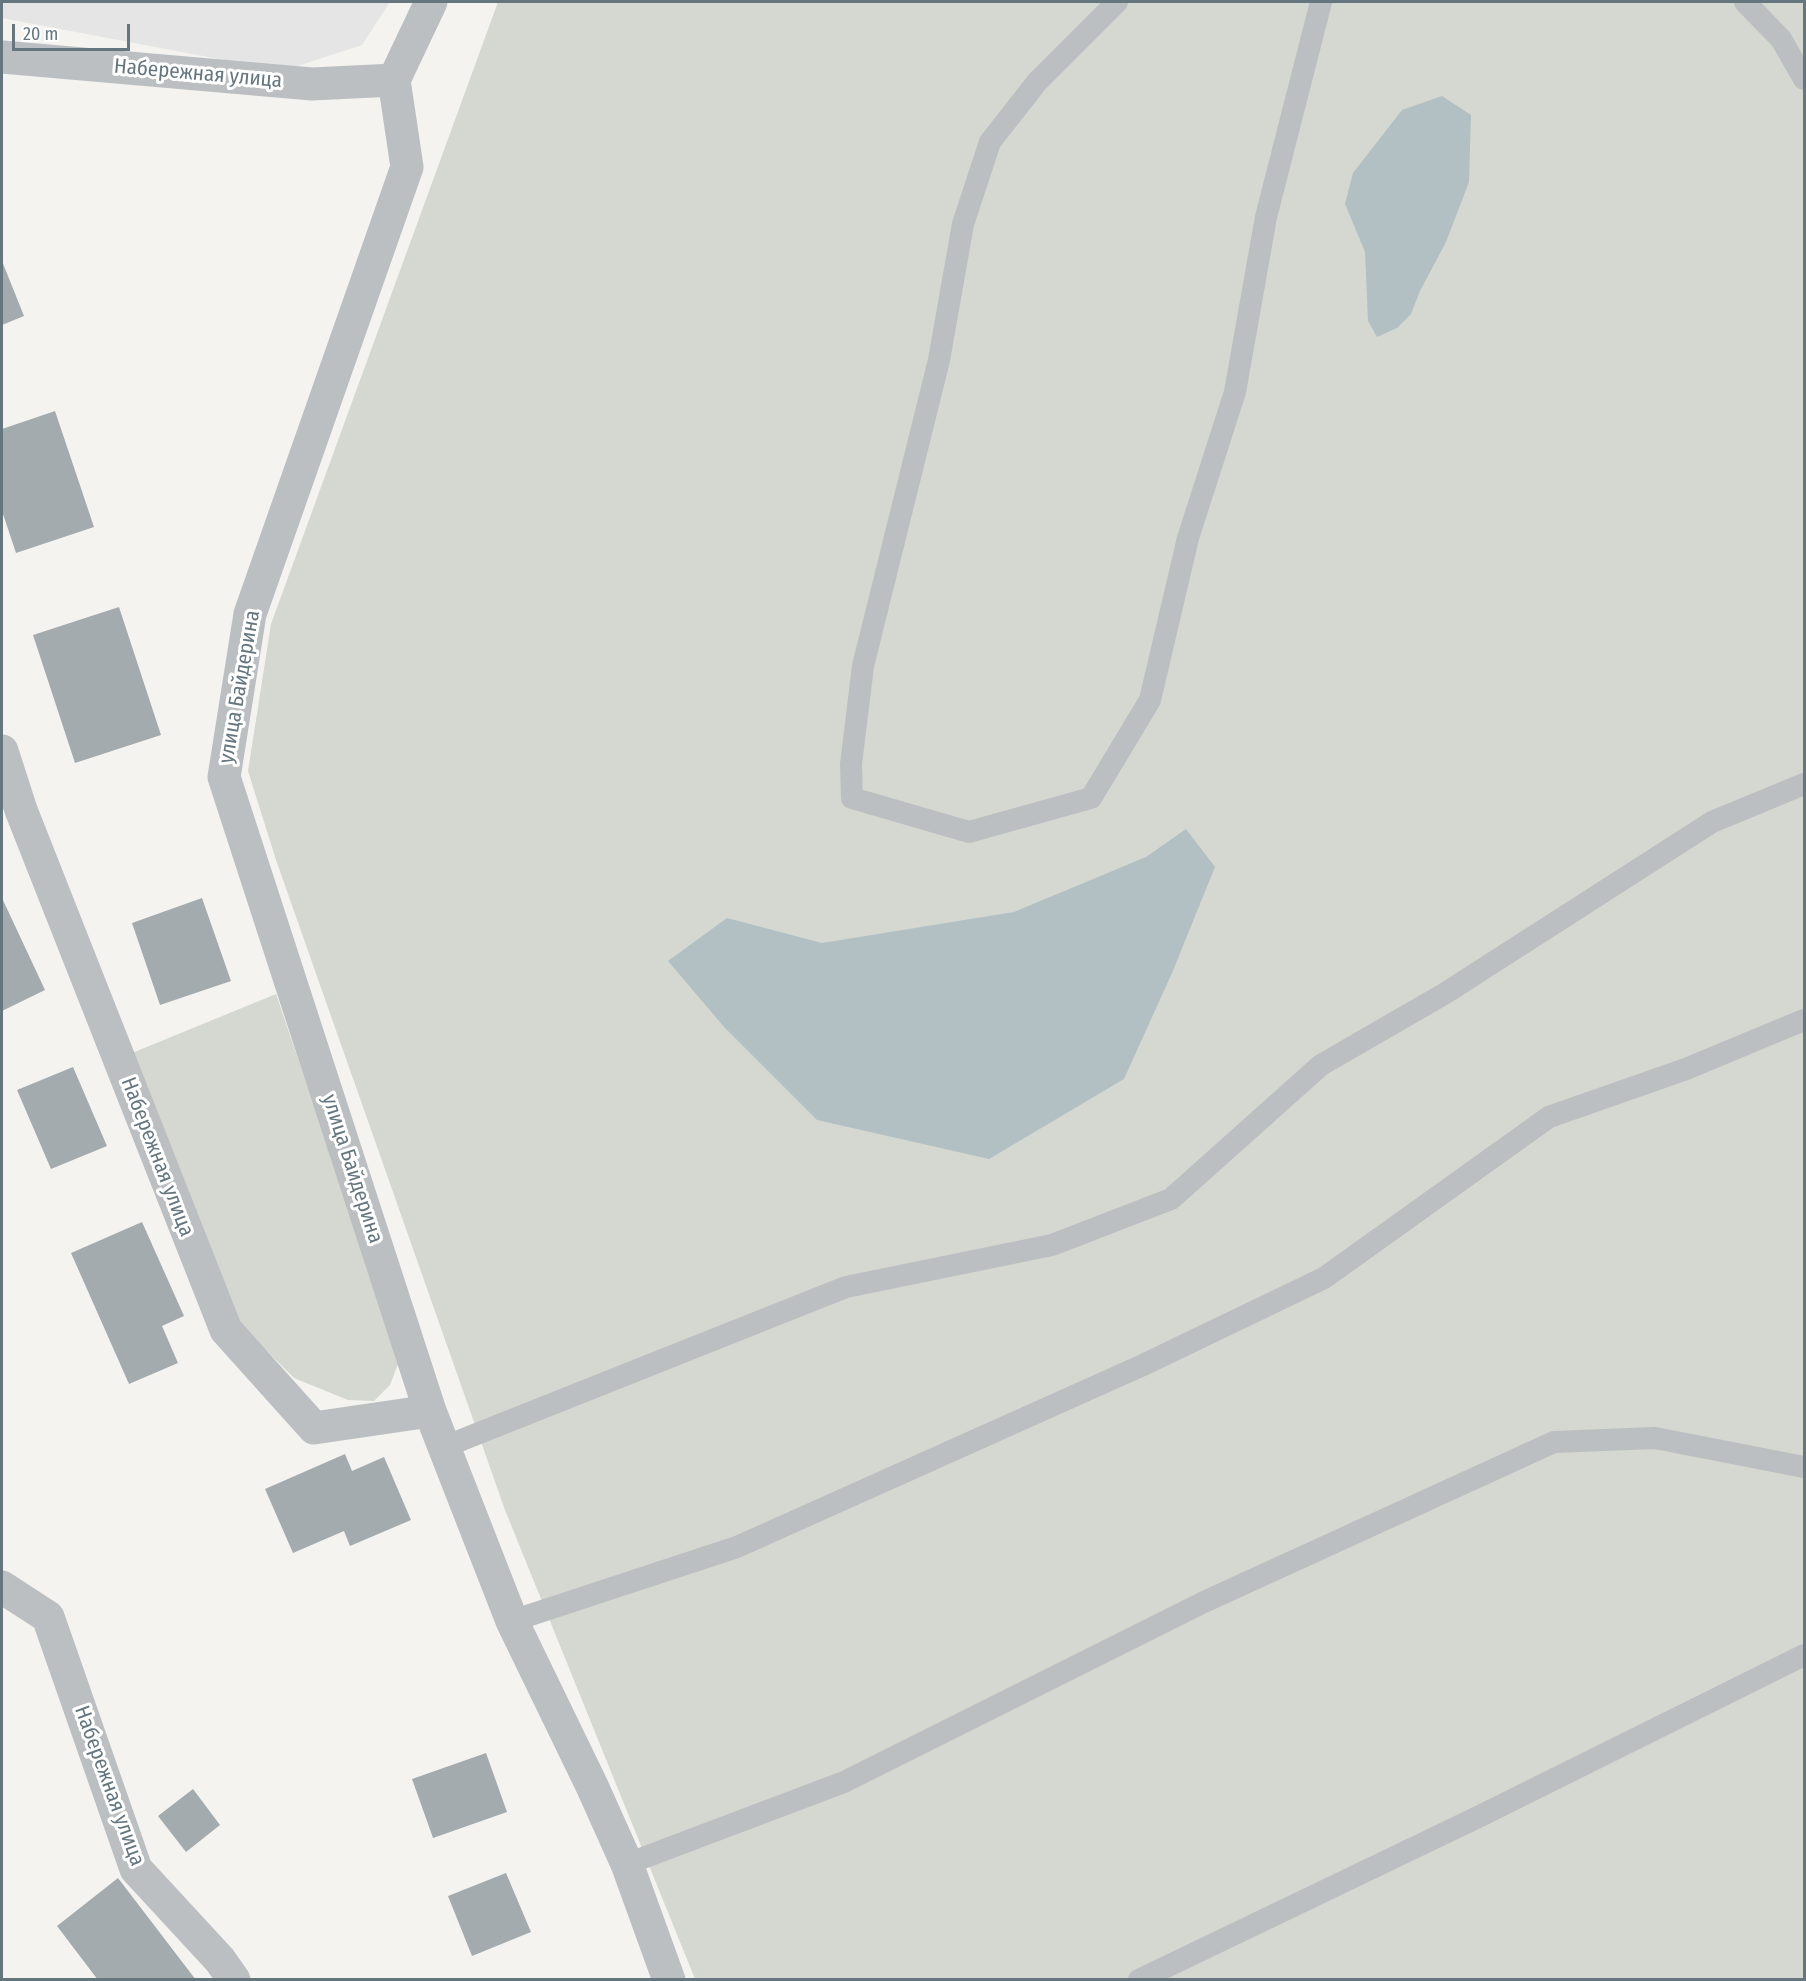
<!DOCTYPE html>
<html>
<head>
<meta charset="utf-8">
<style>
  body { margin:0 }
  #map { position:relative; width:1806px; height:1981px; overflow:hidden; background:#f4f3f0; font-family:"Fira Sans Condensed",sans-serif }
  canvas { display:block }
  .frame { position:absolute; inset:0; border:3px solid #65767f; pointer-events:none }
  .scale { position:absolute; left:12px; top:24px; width:118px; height:27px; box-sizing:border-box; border:3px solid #65767f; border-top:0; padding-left:8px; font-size:18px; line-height:21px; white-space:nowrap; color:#65767f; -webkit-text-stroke:4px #fff; paint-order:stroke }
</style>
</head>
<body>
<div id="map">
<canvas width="1806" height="1981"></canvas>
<div class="frame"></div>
<div class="scale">20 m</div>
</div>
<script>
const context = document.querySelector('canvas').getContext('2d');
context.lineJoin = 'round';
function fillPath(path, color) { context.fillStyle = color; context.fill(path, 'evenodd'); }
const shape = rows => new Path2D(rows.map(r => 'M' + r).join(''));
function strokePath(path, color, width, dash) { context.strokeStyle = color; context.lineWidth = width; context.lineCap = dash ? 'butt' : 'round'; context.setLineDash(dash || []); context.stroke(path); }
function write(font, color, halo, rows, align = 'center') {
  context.font = font + ' "Fira Sans Condensed",sans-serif'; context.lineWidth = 6; context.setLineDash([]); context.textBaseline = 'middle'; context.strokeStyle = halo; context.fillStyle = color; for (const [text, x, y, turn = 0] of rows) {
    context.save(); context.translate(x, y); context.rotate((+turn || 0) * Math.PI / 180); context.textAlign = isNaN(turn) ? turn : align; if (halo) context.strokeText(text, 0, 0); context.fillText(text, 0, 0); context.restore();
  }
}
const built = shape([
  [2,2,390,2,362,45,282,71,2,18]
]);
const green = shape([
  [498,2,1804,2,1804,1979,695,1979,505,1510,276,860,248,771,271,624],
  [276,994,400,1359,390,1385,374,1401,348,1400,294,1378,238,1322,132,1053]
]);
const water = shape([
  [1442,96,1471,115,1469,182,1446,242,1420,291,1411,314,1397,328,1377,337,1368,321,1365,252,1345,204,1353,173,1402,110],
  [1186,829,1215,867,1172,973,1124,1079,989,1159,817,1120,725,1028,668,961,727,918,822,943,1014,912,1146,857]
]);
const building = shape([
  [2,261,24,316,2,325],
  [55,411,94,527,16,553,2,511,2,429],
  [119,607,161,735,75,763,33,635],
  [2,898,45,990,2,1011],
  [202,898,231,981,160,1005,132,923],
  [73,1067,107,1146,51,1169,17,1090],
  [142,1222,184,1316,162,1326,178,1363,129,1384,71,1253],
  [345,1454,352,1471,384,1457,411,1520,350,1546,344,1531,293,1553,265,1489],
  [486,1753,507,1812,433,1838,412,1779],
  [193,1789,220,1825,186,1852,158,1816],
  [506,1873,531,1932,472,1956,448,1896],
  [118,1878,196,1980,98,1980,57,1926]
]);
const lane = shape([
  [1117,2,1037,82,990,142,963,224,939,360,863,666,851,764,852,798,969,832,1091,798,1150,700,1188,538,1235,392,1266,217,1321,2],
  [1745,2,1781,39,1804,79],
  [444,1447,846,1287,1052,1245,1171,1199,1321,1065,1444,994,1712,822,1804,784],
  [512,1621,737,1547,1143,1365,1324,1278,1549,1117,1686,1069,1804,1020],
  [627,1864,844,1782,1204,1602,1554,1442,1655,1438,1804,1467],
  [1139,1980,1476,1818,1804,1655]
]);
const street = shape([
  [431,2,394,80,407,167,250,614,224,777,430,1411,512,1621,592,1786,627,1864,669,1980],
  [2,57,312,84,394,80],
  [2,751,21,810,226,1330,314,1428,430,1411],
  [2,1587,48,1617,136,1869,220,1960,234,1980]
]);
const streetNames = [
  ["Набережная улица",198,74,5],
  ["улица Байдерина",240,687,-80],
  ["Набережная улица",157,1157,69],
  ["улица Байдерина",352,1169,72],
  ["Набережная улица",109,1786,70]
];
fillPath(built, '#e4e5e4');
fillPath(green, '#d4d8d0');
fillPath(water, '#b3c0c3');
fillPath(building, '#a3abaf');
strokePath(lane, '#bbbfc2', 22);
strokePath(street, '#bbbfc2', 33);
write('21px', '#65767f', '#fff', streetNames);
</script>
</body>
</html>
